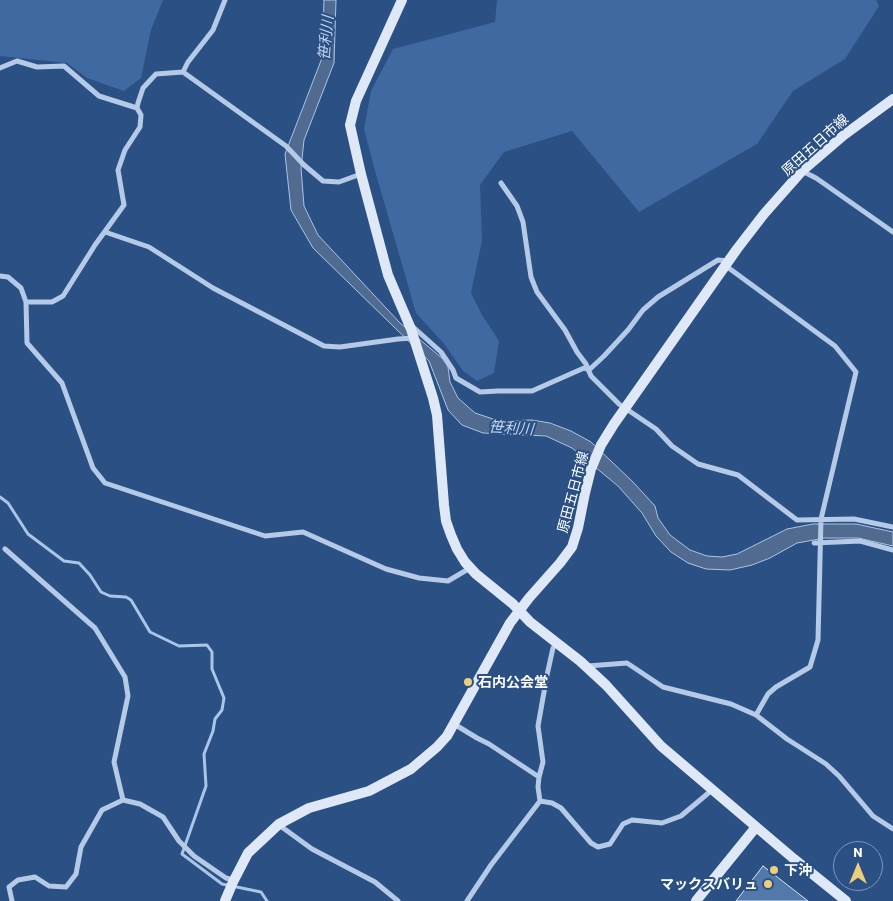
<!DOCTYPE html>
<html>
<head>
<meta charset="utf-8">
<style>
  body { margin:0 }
  #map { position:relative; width:893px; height:901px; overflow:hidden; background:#2a5084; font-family:Barlow,sans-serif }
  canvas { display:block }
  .north { position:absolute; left:833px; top:841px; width:50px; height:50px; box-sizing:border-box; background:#2a5084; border:1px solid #7f96b5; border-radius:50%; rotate:0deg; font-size:14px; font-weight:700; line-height:20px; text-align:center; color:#fff }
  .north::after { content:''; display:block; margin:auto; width:18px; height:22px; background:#edce7c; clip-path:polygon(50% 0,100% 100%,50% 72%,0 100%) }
</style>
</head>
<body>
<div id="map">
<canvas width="893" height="901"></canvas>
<div class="north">N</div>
</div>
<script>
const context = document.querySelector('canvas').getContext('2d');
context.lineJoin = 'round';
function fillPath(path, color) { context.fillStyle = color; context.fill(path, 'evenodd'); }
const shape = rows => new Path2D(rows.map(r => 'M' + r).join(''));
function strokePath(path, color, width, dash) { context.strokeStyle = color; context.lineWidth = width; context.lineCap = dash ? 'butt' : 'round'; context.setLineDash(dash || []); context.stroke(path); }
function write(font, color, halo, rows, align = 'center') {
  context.font = font + ' Barlow,"Noto Sans JP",sans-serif'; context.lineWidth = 4; context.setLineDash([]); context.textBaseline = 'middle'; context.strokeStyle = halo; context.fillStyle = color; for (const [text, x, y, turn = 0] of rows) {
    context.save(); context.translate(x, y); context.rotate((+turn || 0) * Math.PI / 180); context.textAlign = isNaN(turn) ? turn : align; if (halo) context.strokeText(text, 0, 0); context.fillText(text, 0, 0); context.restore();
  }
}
const green = shape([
  [0,0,163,0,151,30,141,78,124,91,87,78,67,63,0,56],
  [497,0,876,0,879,6,845,59,793,91,757,144,639,212,572,131,504,152,480,185,482,241,471,293,482,315,499,341,494,373,477,381,463,371,445,345,416,313,375,171,364,129,371,91,393,49,495,22]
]);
const water = shape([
  [324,0,336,0,334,63,304,140,301,168,304,206,318,235,400,323,443,359,448,367,450,382,458,398,475,413,499,421,532,420,550,423,571,431,591,442,632,481,655,506,658,518,670,535,690,550,707,556,722,557,737,554,787,529,813,524,856,524,893,532,893,546,858,538,825,538,797,543,770,558,752,565,730,570,706,569,688,563,671,552,656,536,642,513,618,486,572,448,546,436,483,433,462,425,448,410,429,361,313,248,291,210,285,154,322,58,324,0]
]);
const stream = shape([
  [0,497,8,503,28,534,64,561,79,563,90,575,101,592,110,596,126,597,131,600,150,632,179,646,207,645,212,652,212,669,224,698,222,710,215,719,213,731,204,754,206,786,182,854,222,884,261,892,267,901]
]);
const building = shape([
  [763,866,808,901,736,901,763,866]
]);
const street = shape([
  [0,68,17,61,37,67,64,66,99,96,137,108],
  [183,72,188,62,213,30,225,0],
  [802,171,816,178,893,232],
  [501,183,517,206,523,222,531,277,537,292,565,330,577,352,586,364,591,376,619,404,656,429,672,446,698,464,738,475,797,520,854,519,893,527],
  [105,232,149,247,213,288,324,346,340,347,398,339,414,338],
  [726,266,835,346,856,372,821,519,818,640,810,667,776,687,768,694,756,715],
  [0,276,8,277,21,288,26,302,27,343,62,383,93,468,105,483,265,536,303,532,386,569,419,578,448,581,470,568],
  [26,302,52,302,63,296,95,245,124,205,118,170,125,150,140,127,141,115,137,108,138,103,143,88,156,74,183,72,286,146,304,165,323,181,339,182,361,174],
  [412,326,441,352,453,370,456,378,480,392,498,391,532,391,584,368,589,370,604,356,628,330,643,310,658,297,718,260,729,261],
  [814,543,860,541,893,550],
  [5,549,95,628,125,677,128,696,114,762,123,800],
  [588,666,627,663,663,687,731,704,756,715,787,739,826,764,839,776,873,816,893,829],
  [454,724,477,738,489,744,539,777],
  [540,801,552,803,561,808,591,843,598,847,610,844,623,824,632,820,662,823,681,816,712,790],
  [279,825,312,849,375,882,398,901],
  [12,901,9,887,18,880,35,877,49,886,66,887,76,874,81,847,102,810,123,800,140,804,163,817,179,841,194,856,226,878,233,880],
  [467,901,491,865,540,801,538,787,539,777,543,762,538,726,547,675,553,648,557,643]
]);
const secondary = shape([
  [402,0,356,101,350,125,361,174,388,275,411,329,433,398,437,415,444,505,446,521,451,535,457,549,465,562,476,574,513,604,530,622,580,661,606,685,661,746,794,859,846,901],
  [225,901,233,882,248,853,279,824,309,808,369,791,411,769,437,747,447,736,510,623,529,598,560,563,572,547,578,528,585,493,591,469,601,445,614,424,737,249,764,214,802,171,844,135,893,99],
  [696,901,756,827]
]);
const markers = [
  [468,682,5,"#edce7c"],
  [774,870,5,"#edce7c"],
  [768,884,5,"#edce7c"]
];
const streetNames = [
  ["原田五日市線",815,145,-42],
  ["原田五日市線",573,492,-75]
];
const poiNames = [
  ["石内公会堂",478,682],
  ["下沖",784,870],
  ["マックスバリュ",758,884,"right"]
];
const waterNames = [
  ["笹利川",326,38,-85],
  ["笹利川",511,428,4]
];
fillPath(green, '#3f69a0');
fillPath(water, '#516b90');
strokePath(water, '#a9c5e7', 1);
strokePath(stream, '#a9c5e7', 3);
fillPath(building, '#5379ab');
strokePath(building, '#d7e5f6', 1);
strokePath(street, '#b4cae7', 5);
strokePath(secondary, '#dee8f6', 10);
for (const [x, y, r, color] of markers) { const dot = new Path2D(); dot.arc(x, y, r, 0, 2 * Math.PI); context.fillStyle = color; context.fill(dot); strokePath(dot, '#2a5084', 2); }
write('14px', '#fff', '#2a5084', streetNames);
write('bold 14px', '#fff', '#2a5084', poiNames, 'left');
write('italic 15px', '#c0d4ee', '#2a5084', waterNames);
</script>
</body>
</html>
